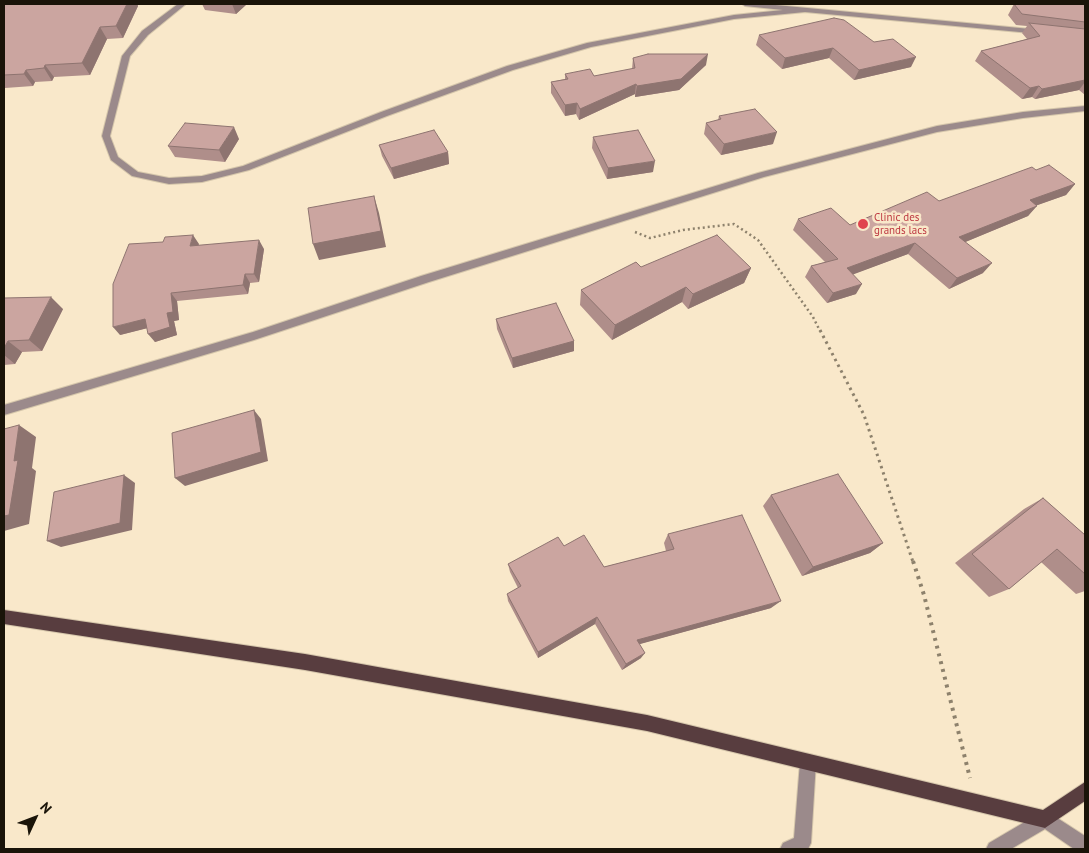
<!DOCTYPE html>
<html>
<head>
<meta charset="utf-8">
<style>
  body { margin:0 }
  #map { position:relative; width:1089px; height:853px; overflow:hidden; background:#f9e8ca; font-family:"PT Sans",sans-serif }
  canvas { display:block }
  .frame { position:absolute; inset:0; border:5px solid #1a1409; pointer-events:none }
  .north { position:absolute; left:10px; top:793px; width:50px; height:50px; -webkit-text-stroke:4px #f9e8ca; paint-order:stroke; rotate:47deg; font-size:14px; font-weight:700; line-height:20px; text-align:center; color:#1a1409 }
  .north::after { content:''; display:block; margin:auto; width:18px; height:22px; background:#1a1409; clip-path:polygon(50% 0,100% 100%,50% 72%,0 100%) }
</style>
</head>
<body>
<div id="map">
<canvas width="1089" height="853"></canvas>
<div class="frame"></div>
<div class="north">N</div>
</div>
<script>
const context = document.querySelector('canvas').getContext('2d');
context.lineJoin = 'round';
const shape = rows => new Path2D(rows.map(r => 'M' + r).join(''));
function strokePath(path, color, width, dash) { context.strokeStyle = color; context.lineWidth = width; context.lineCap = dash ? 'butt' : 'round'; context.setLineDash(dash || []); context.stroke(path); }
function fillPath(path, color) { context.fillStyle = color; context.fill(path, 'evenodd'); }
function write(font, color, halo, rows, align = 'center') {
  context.font = font + ' "PT Sans",sans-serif'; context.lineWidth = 5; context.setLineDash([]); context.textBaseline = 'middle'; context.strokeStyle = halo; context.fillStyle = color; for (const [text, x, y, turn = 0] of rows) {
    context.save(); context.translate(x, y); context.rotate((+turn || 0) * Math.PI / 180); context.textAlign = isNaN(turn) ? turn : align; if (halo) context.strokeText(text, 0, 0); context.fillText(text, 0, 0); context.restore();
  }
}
const pathFar2 = shape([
  [635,232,650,238,683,230,734,224,758,240,813,317,820,331]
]);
const pathFar1 = shape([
  [820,330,864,415,913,562]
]);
const path = shape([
  [913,561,924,595,970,778]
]);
const minor = shape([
  [178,4,186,4,148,35,130,56,110,136,118,157,138,172,169,178,202,176,243,166,381,112,507,66,587,43,734,15,783,10,745,6,742,4,765,4,1041,30,1045,32,1041,34,805,12,734,19,591,47,513,70,387,116,249,170,202,182,169,184,132,176,111,160,102,136,122,56,142,31,178,4],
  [1085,106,1085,111,1023,118,937,132,764,177,429,282,254,340,4,415,4,405,253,332,421,276,758,173,937,126,1023,112,1085,106],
  [808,754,814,756,816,762,811,843,808,849,780,849,783,843,794,838,800,762,802,756,808,754],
  [1045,810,1085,836,1085,849,1074,849,1045,829,1011,849,986,849,989,843,1045,810]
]);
const major = shape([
  [4,610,305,654,647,715,1043,810,1085,782,1085,801,1045,828,647,731,305,670,4,624,4,610]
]);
const wall = shape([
  [4,4,137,4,138,6,123,38,107,39,90,75,54,77,52,81,35,82,33,86,5,88,4,89],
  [202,4,247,4,236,14,205,10],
  [1014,4,1085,4,1085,95,1079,90,1035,99,1032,97,1022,99,975,61,981,51,1027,39,1022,33,1027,26,1016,25,1008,15],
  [759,35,874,42,911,67,854,80,829,58,782,69,756,45],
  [633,58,706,65,679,90,635,97,635,94,579,120,576,114,565,116,551,93,551,82,565,79,565,74,594,76,632,69],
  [719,116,773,144,721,155,704,134,706,123,718,120],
  [593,137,653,172,607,179,592,148],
  [239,139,225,162,175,157,168,146],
  [379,145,448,152,449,164,394,179,382,156],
  [1036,170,1075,184,1066,195,1037,205,1028,216,965,242,983,273,949,289,908,254,853,274,856,294,827,303,805,277,811,266,825,262,793,230,798,219,850,225,939,201],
  [199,244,198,245,264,249,259,282,250,283,248,294,177,301,179,320,174,321,177,335,155,342,147,328,120,335],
  [641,267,751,268,744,283,688,309,682,302,612,340,580,305,581,290],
  [4,298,63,309,42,351,22,352,15,364,4,365],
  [496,319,574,341,574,351,513,368,497,329],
  [771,495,883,543,870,553,802,576,763,506],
  [1043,498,1085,535,1085,591,1076,594,1041,562,1009,589,989,597,955,563,1024,509],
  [668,534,771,608,639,644,641,658,622,670,595,624,538,658,508,601,507,594,518,588,510,572,508,564,564,546,604,567,666,551,664,543]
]);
const shadedWall = shape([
  [127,4,137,4,138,6,123,38,116,26],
  [232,4,247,4,236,14],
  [100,27,107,39,90,75,82,63],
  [833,48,829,58,782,69,785,58],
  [708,54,706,65,679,90,635,97,637,86],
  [916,57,911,67,854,80,859,70],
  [45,65,54,77,52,81,44,68],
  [26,70,35,82,33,86,24,74],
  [1085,80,1085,82,1079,90,1035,99,1042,89],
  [636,84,635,94,579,120,580,109],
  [1039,86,1032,97,1022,99,1030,88],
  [577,103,576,114,565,116,565,105],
  [234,127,239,139,225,162,219,150],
  [777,132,773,144,721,155,724,144],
  [448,152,449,164,394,179,391,168],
  [655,161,653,172,607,179,608,168],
  [1075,184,1066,195,1021,211,1030,200],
  [374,196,379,213,386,247,319,260,313,244],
  [1037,206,1028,216,951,248,959,237],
  [193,235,199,244,196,255,190,246],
  [259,240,264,249,259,282,254,274],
  [915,243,908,254,841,279,847,268],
  [992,263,983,273,949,289,957,278],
  [751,268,744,283,688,309,693,294],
  [245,274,250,283,248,294,243,285],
  [862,284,856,294,827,303,833,293],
  [686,287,682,302,612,340,615,325],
  [171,293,177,301,179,320,174,321,177,335,155,342,148,334,167,313],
  [51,297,63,309,42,351,29,340],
  [145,319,152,327,120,335,113,327],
  [8,341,22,352,15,364,4,355,4,348],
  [574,341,574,351,513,368,512,358],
  [254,410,261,419,268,461,185,486,175,478],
  [19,425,36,437,32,468,36,471,29,524,4,531,4,516],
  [124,475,135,483,132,530,61,547,47,541],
  [883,543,870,553,802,576,813,567],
  [781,601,771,608,633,646,637,640],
  [597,617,595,624,538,658,538,652],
  [645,653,641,658,622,670,626,664]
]);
const building = shape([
  [4,4,127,4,116,26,100,27,82,63,45,65,44,68,26,70,24,74,4,75,4,4],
  [1014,4,1085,4,1085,22,1022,14,1014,4],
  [834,18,844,20,874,42,893,39,916,57,859,70,833,48,785,58,759,35,834,18],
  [1029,23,1085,29,1085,80,1042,89,1039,86,1030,88,981,51,1040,36,1029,23],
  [648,54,708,54,681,79,637,86,636,84,580,109,577,103,565,105,551,82,568,79,565,74,590,69,594,76,635,68,633,58,648,54],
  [755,109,777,132,724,144,706,123,721,119,719,116,755,109],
  [185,123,234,127,219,150,168,146,185,123],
  [434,130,448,152,391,168,379,145,434,130],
  [638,130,655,161,608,168,593,137,638,130],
  [1049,165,1075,184,1030,200,1037,206,959,237,992,263,957,278,915,243,847,268,862,284,833,293,811,266,838,259,798,219,831,208,850,225,927,192,939,201,1032,167,1036,170,1049,165],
  [374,196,381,231,313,244,308,208,374,196],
  [193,235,190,246,259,240,254,274,245,274,243,285,171,293,173,312,167,313,170,327,148,334,145,319,113,327,113,284,129,244,163,242,165,237,193,235],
  [717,235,751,268,693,294,686,287,615,325,581,290,636,262,641,267,717,235],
  [51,297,29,340,8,341,4,348,4,298,51,297],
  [556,303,574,341,512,358,496,319,556,303],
  [254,410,261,452,175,478,172,433,254,410],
  [19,425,14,461,18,460,9,515,4,516,4,429,19,425],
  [838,474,883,543,813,567,771,495,838,474],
  [124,475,120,523,47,541,54,492,124,475],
  [1043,498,1085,535,1085,574,1057,549,1009,589,972,554,1043,498],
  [742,515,781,601,637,640,645,653,626,664,597,617,538,652,507,594,521,586,508,564,558,537,564,546,584,535,604,567,674,549,668,534,742,515]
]);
const markers = [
  [863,224,6,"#e0444e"]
];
const farHealthnames = [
  ["Clinic des",874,218],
  ["grands lacs",874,231]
];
strokePath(minor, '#d5c6ab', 2);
strokePath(major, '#d5c6ab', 2);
strokePath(pathFar2, '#8d816c', 2.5, [2, 3]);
strokePath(pathFar1, '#8d816c', 3, [2.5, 4]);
strokePath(path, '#8d816c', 4, [3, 5]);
fillPath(minor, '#9b8a8b');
fillPath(major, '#583d3f');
fillPath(wall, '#af8e8a');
fillPath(shadedWall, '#8e7470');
fillPath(building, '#cba5a0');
strokePath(building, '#8e7470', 1);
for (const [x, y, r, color] of markers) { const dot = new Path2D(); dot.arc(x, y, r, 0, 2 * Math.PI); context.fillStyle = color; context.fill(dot); strokePath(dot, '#f9e8ca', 2); }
write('11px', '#be3a42', '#f9e8ca', farHealthnames, 'left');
</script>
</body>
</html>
